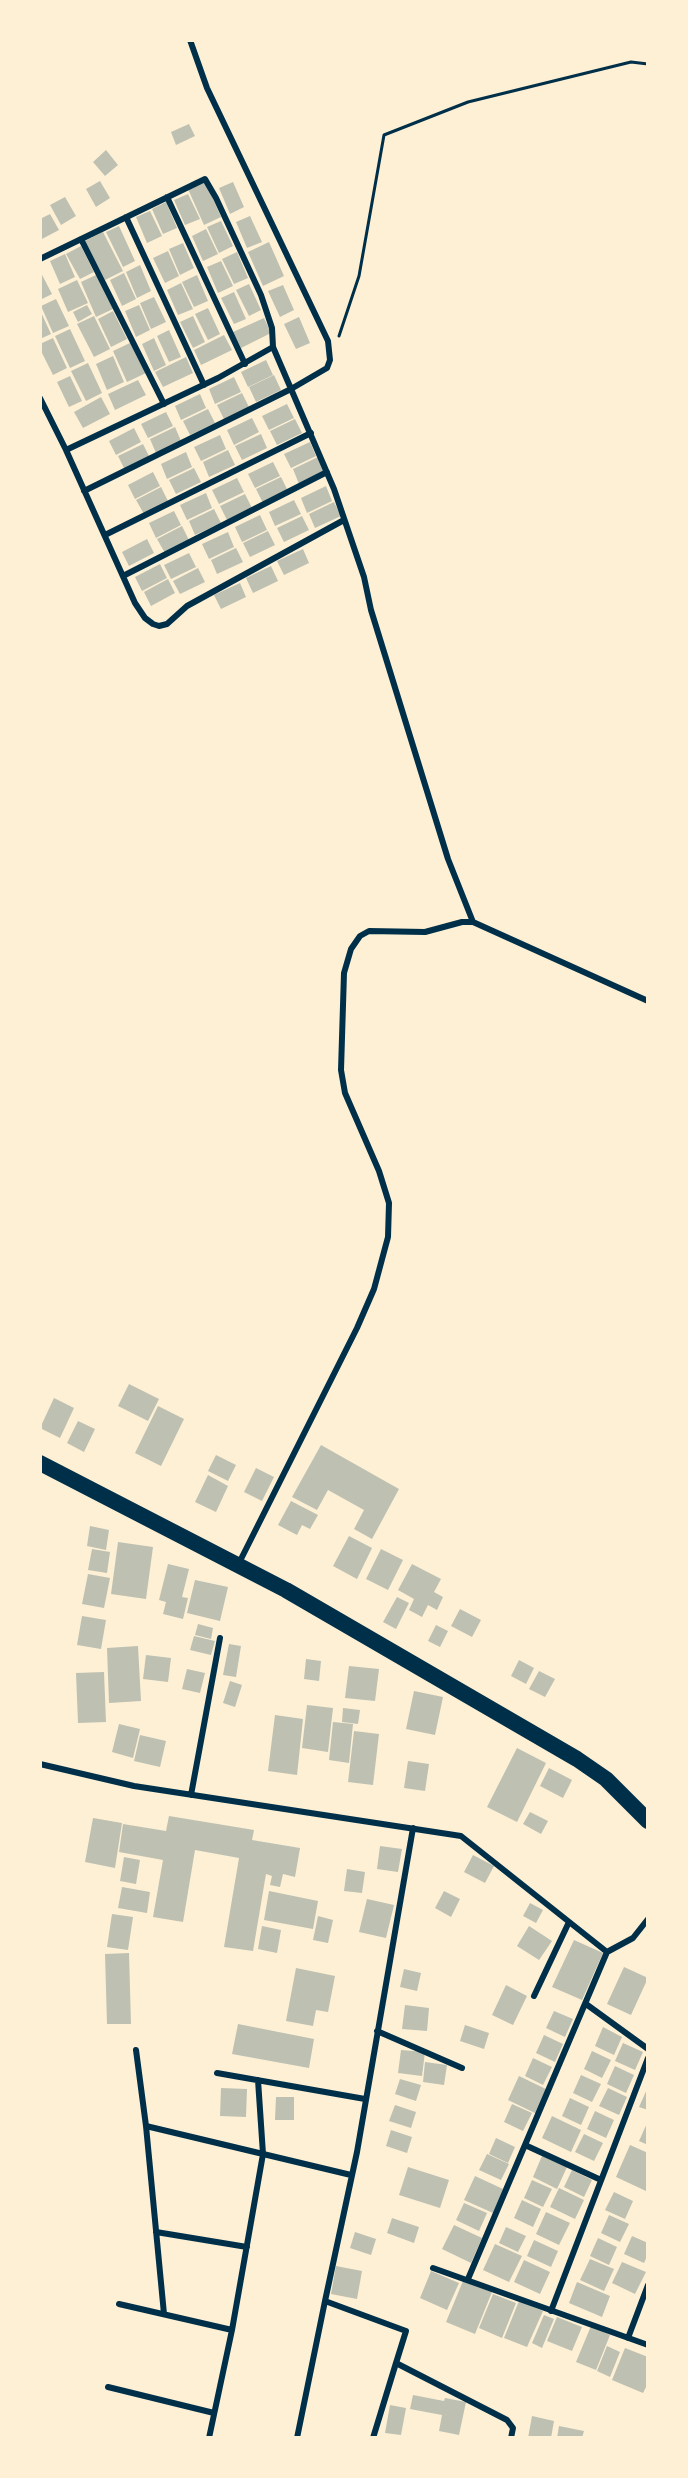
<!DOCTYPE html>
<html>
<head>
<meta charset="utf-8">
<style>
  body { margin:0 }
  #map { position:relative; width:688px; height:2478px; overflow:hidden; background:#fdf0d5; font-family:Rubik,sans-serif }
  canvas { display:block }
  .frame { position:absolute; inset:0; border:42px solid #fdf0d5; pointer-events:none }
</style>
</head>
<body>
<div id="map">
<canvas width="688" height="2478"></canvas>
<div class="frame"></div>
</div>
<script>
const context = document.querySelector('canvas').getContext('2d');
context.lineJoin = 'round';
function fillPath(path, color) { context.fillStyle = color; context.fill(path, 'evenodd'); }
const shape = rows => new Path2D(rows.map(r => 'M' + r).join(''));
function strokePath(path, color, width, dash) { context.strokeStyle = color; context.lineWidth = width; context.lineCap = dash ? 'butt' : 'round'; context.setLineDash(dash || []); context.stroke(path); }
const building = shape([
  [189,124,195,136,176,145,171,132],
  [106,150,118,165,105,176,93,162],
  [100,181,110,198,96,207,86,189],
  [205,181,221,217,204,225,188,189],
  [233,182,244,207,230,214,219,188],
  [188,194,200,219,185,225,174,200],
  [65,197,76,216,61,225,50,205],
  [166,202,177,228,163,234,152,209],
  [150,211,162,236,147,243,136,217],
  [50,214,59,230,40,240,40,219],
  [250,216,262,242,247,248,236,222],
  [221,221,233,246,219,253,207,227],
  [119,226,135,261,123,267,106,232],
  [206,229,218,254,203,261,192,236],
  [103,232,123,271,105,280,85,241],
  [269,242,284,276,263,286,248,252],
  [183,243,194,268,180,275,169,249],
  [81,246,94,272,80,279,66,254],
  [168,251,179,276,165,283,153,258],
  [237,252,248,278,234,284,222,259],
  [65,254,75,277,60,284,50,261],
  [221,261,233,286,218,293,207,267],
  [140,265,151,291,137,298,126,272],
  [40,271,52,294,40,300],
  [124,273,136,299,122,306,110,280],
  [98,274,113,309,96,317,81,282],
  [197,275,208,301,194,307,182,282],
  [77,280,88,303,68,312,58,289],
  [181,283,193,309,178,315,167,290],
  [249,284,261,310,249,316,236,290],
  [283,285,294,310,280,317,268,291],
  [234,292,246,319,234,324,221,298],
  [154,297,166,322,151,329,140,303],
  [56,299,69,326,53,333,41,306],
  [87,305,92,314,78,322,73,312],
  [139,305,150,330,136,337,125,311],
  [208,308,220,334,208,340,195,314],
  [40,310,51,334,40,339],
  [113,311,127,339,111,347,98,319],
  [94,316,110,349,94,357,77,324],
  [193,316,205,342,193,348,180,322],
  [299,317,310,343,296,349,284,324],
  [264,318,271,333,241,348,233,332],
  [70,329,85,361,70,368,55,336],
  [169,330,181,357,169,362,157,336],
  [224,335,232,350,201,365,194,350],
  [53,338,67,368,53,375,40,349,40,344],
  [154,338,166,365,154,371,142,344],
  [132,342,146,373,127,382,113,351],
  [113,356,124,382,107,390,96,364],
  [186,357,193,373,163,387,155,372],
  [266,360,273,375,248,387,241,372],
  [88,363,102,393,86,401,71,371],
  [274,375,281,390,256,402,249,387],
  [70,376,82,401,69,407,57,382],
  [234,377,241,392,215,404,209,389],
  [138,380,146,395,115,410,108,394],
  [242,393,249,407,224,419,217,405],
  [200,394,206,408,181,420,175,406],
  [101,397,110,414,83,428,74,412],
  [287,404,294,418,269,430,262,416],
  [208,409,215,423,190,435,183,421],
  [166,412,173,426,148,438,141,424],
  [252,418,259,432,234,445,227,430],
  [295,419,302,433,277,445,270,431],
  [175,427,181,441,156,453,150,439],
  [134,428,141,442,116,455,109,441],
  [261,434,267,448,242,460,235,446],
  [220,435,226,449,201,461,194,447],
  [310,442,316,456,291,468,284,454],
  [143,444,150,458,125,470,118,456],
  [228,450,235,465,209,477,203,462],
  [186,452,192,467,167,479,161,464],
  [318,457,324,471,299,484,293,469],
  [273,462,280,476,255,488,248,474],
  [194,468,201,482,176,494,169,480],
  [153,472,160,486,135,499,128,485],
  [281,477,288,491,263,503,256,489],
  [237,478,244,492,219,504,212,490],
  [326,486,332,501,307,513,301,498],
  [161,487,168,501,144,514,136,500],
  [206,493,212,508,187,520,180,505],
  [245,494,252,508,227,520,220,506],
  [294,500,301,514,275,526,269,512],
  [334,502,341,516,315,528,309,514],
  [214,509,221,523,195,535,189,521],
  [174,511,181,525,156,538,149,523],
  [260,515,267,530,242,542,235,527],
  [302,516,309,530,284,542,277,528],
  [182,526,189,540,165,553,157,539],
  [268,531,275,545,250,557,243,543],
  [228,532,234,547,209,559,202,544],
  [147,539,154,553,129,566,122,552],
  [236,548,243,562,217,574,211,560],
  [303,549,309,563,284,575,277,561],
  [189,553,196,567,171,579,164,565],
  [160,564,167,578,142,591,135,577],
  [271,566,278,581,253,593,246,578],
  [198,568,205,582,180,594,173,581],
  [168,579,175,593,151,606,144,592],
  [240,583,246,597,221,609,214,595],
  [129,1384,159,1399,148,1421,118,1406],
  [54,1398,74,1408,60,1438,40,1428],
  [158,1406,184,1419,161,1466,135,1453],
  [78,1421,95,1429,84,1452,67,1443],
  [321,1445,399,1489,372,1539,354,1529,364,1510,328,1490,317,1510,292,1497],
  [216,1455,236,1465,228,1481,208,1471],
  [256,1468,274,1477,262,1501,244,1492],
  [208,1475,228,1486,216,1512,195,1502],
  [291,1501,318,1515,310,1529,302,1525,297,1535,278,1525],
  [90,1526,109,1530,106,1550,87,1546],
  [349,1536,372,1548,357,1579,333,1566],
  [118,1542,153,1547,146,1599,111,1594],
  [92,1549,110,1552,107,1573,88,1570],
  [381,1549,403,1560,388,1590,366,1579],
  [168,1564,189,1569,182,1597,188,1598,183,1619,163,1614,166,1602,159,1600],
  [412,1564,441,1579,434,1592,443,1597,437,1610,428,1605,422,1617,409,1610,414,1599,398,1590],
  [88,1574,110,1578,104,1608,82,1604],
  [195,1580,228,1587,220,1621,187,1613],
  [397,1597,409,1603,396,1629,383,1622],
  [460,1609,481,1620,472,1637,451,1626],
  [82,1616,106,1620,101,1649,77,1645],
  [198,1624,213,1628,211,1639,195,1635],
  [436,1625,448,1631,440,1647,428,1641],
  [194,1636,215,1641,211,1655,190,1650],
  [229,1644,241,1646,236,1677,223,1675],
  [138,1646,141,1701,109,1703,107,1648],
  [146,1655,171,1658,168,1682,143,1679],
  [306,1659,321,1661,319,1681,304,1679],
  [519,1660,534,1668,526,1684,511,1676],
  [349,1666,379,1669,375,1701,345,1698],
  [187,1669,205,1673,200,1693,182,1689],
  [539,1671,555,1679,545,1697,529,1689],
  [104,1672,106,1722,78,1723,76,1673],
  [230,1681,242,1685,235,1707,223,1703],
  [414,1691,443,1697,435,1735,406,1729],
  [307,1705,333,1708,328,1752,302,1748],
  [343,1708,360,1710,358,1724,342,1722],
  [275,1715,303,1719,297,1775,268,1771],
  [333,1722,353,1724,349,1763,329,1760],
  [119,1724,140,1729,133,1758,112,1752],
  [354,1731,379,1734,373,1785,348,1782],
  [140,1735,166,1741,160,1767,134,1761],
  [517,1748,546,1763,517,1822,487,1807],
  [408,1761,429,1764,425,1791,404,1788],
  [549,1768,572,1780,563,1798,540,1786],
  [530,1812,548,1821,541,1834,523,1824],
  [169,1816,254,1830,252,1840,300,1848,295,1877,283,1874,280,1887,270,1885,272,1876,266,1874,253,1951,224,1947,239,1858,195,1850,183,1922,153,1917,163,1860,119,1852,123,1824,166,1831],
  [93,1818,122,1823,115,1868,85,1862],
  [380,1846,402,1849,398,1872,377,1869],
  [473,1855,494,1866,485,1883,464,1872],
  [124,1857,140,1860,136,1884,120,1881],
  [347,1869,365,1872,362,1893,344,1891],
  [122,1887,150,1892,147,1913,118,1908],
  [269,1891,318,1901,313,1929,264,1920],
  [444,1891,460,1899,451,1917,435,1908],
  [367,1899,394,1905,386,1938,359,1932],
  [530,1903,543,1910,536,1923,523,1916],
  [112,1914,133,1917,128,1950,107,1947],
  [318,1916,333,1920,328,1943,313,1940],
  [262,1926,281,1930,277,1953,258,1949],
  [529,1926,552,1941,539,1960,517,1946],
  [574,1940,603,1953,582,2000,552,1987],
  [129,1953,131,2024,107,2024,105,1954],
  [624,1967,648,1978,631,2015,607,2004],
  [296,1968,335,1976,328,2012,316,2010,313,2026,286,2021],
  [404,1969,421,1973,417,1991,400,1987],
  [506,1985,527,1996,513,2025,492,2015],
  [405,2005,429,2008,427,2031,402,2029],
  [554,2011,573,2019,565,2037,546,2028],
  [238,2024,314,2039,309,2068,232,2054],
  [465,2025,489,2033,484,2049,460,2041],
  [603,2027,622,2037,614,2055,595,2046],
  [544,2035,563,2044,555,2062,536,2053],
  [623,2043,643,2052,635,2070,615,2061],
  [401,2050,425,2052,422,2076,398,2073],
  [592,2051,611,2060,602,2078,584,2069],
  [533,2058,552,2067,543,2085,525,2076],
  [425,2062,447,2065,444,2085,423,2082],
  [615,2066,634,2075,626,2093,607,2084],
  [581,2075,601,2084,592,2102,573,2093],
  [519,2076,548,2090,537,2114,508,2100],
  [400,2079,421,2085,416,2101,395,2094],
  [648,2087,648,2110,639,2107],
  [221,2088,247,2089,246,2117,220,2116],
  [608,2088,627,2097,619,2115,599,2106],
  [276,2097,294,2097,294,2120,275,2120],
  [570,2098,589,2107,581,2125,562,2116],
  [512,2104,532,2113,523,2131,504,2122],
  [395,2105,416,2112,411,2128,389,2121],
  [595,2111,614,2120,606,2138,587,2129],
  [552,2116,581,2130,571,2152,542,2138],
  [648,2121,648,2145,639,2141],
  [391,2130,412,2137,407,2153,386,2146],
  [584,2134,603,2143,594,2161,575,2152],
  [496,2138,515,2147,508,2163,489,2154],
  [630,2145,648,2153,646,2191,616,2177],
  [487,2154,509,2164,501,2180,479,2170],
  [542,2156,567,2167,557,2189,533,2177],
  [408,2167,449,2180,440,2208,399,2195],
  [572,2170,592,2180,584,2197,564,2187],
  [475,2176,503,2189,493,2213,464,2200],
  [532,2180,552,2189,543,2207,524,2198],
  [559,2188,584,2200,575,2219,550,2207],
  [614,2192,633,2201,625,2219,605,2210],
  [522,2200,541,2209,533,2227,514,2218],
  [464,2203,487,2213,479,2231,456,2220],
  [546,2212,570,2223,559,2245,536,2234],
  [609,2215,629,2224,620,2242,601,2233],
  [392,2218,419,2227,414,2243,387,2233],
  [454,2225,482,2238,471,2263,442,2249],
  [506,2227,526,2236,518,2252,499,2243],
  [355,2232,376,2239,371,2255,350,2248],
  [632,2236,648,2243,648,2254,644,2263,624,2254],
  [598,2238,617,2247,609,2265,590,2256],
  [534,2240,558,2251,551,2267,527,2256],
  [495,2244,522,2256,509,2282,483,2270],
  [590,2259,614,2269,604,2291,580,2280],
  [524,2260,550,2272,540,2294,514,2282],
  [622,2262,646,2272,635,2294,612,2283],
  [336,2266,362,2271,357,2299,331,2294],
  [431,2271,459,2283,447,2310,420,2298],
  [463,2281,492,2292,475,2334,446,2322],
  [577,2282,610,2296,602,2317,569,2303],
  [493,2294,516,2303,502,2338,479,2328],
  [519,2301,543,2311,527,2347,504,2338],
  [544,2315,554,2319,542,2348,532,2343],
  [557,2317,582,2327,572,2351,547,2341],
  [591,2326,610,2335,596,2370,576,2362],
  [607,2346,620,2352,610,2377,597,2371],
  [625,2348,648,2357,648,2383,643,2393,612,2380],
  [413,2395,444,2401,445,2398,466,2402,459,2435,439,2431,442,2415,410,2409],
  [390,2405,406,2408,401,2435,385,2433],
  [532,2416,554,2421,551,2438,528,2438],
  [559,2426,584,2431,582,2438,557,2438]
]);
const path = shape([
  [339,336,359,276,384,135,468,102,631,62,648,64]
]);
const minor = shape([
  [167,197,245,364],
  [126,217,204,385],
  [81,239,164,404],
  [40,259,205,179,216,198,261,295,272,328,273,347,218,378,66,450,40,398],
  [273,347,334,489,364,577,371,610,448,859,473,922],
  [66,450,135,603,145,618,153,624,159,626,167,624,187,606,344,520],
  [84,491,291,389,327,368,330,360,328,341,207,88,190,40],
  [105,535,311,433],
  [123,576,327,472],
  [239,1563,357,1328,374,1289,388,1237,389,1203,379,1171,345,1093,341,1070,344,973,351,949,360,936,369,931,425,932,462,922,473,922,648,1001],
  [40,1764,134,1786,461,1836,607,1952,633,1938,648,1919],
  [191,1795,220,1638],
  [413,1828,357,2152,325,2301,406,2331,396,2363,507,2420,513,2428,511,2438],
  [534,1996,569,1922],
  [586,2004,648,2049],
  [377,2031,462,2068],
  [136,2050,146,2126,164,2314],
  [217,2073,365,2099],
  [146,2126,351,2175],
  [525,2145,601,2180],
  [156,2232,247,2247],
  [433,2268,648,2345],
  [468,2279,607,1952],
  [119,2304,232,2330],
  [551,2311,648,2058],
  [628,2338,648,2285],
  [108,2387,214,2413],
  [209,2438,232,2330,263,2154,258,2080],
  [297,2438,325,2301],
  [373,2438,396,2363]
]);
const trunk = shape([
  [40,1463,286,1590,577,1759,606,1779,648,1821]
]);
fillPath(building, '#bec0b2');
strokePath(path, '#003049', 3);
strokePath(minor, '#003049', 6);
strokePath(trunk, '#003049', 16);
</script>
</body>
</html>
